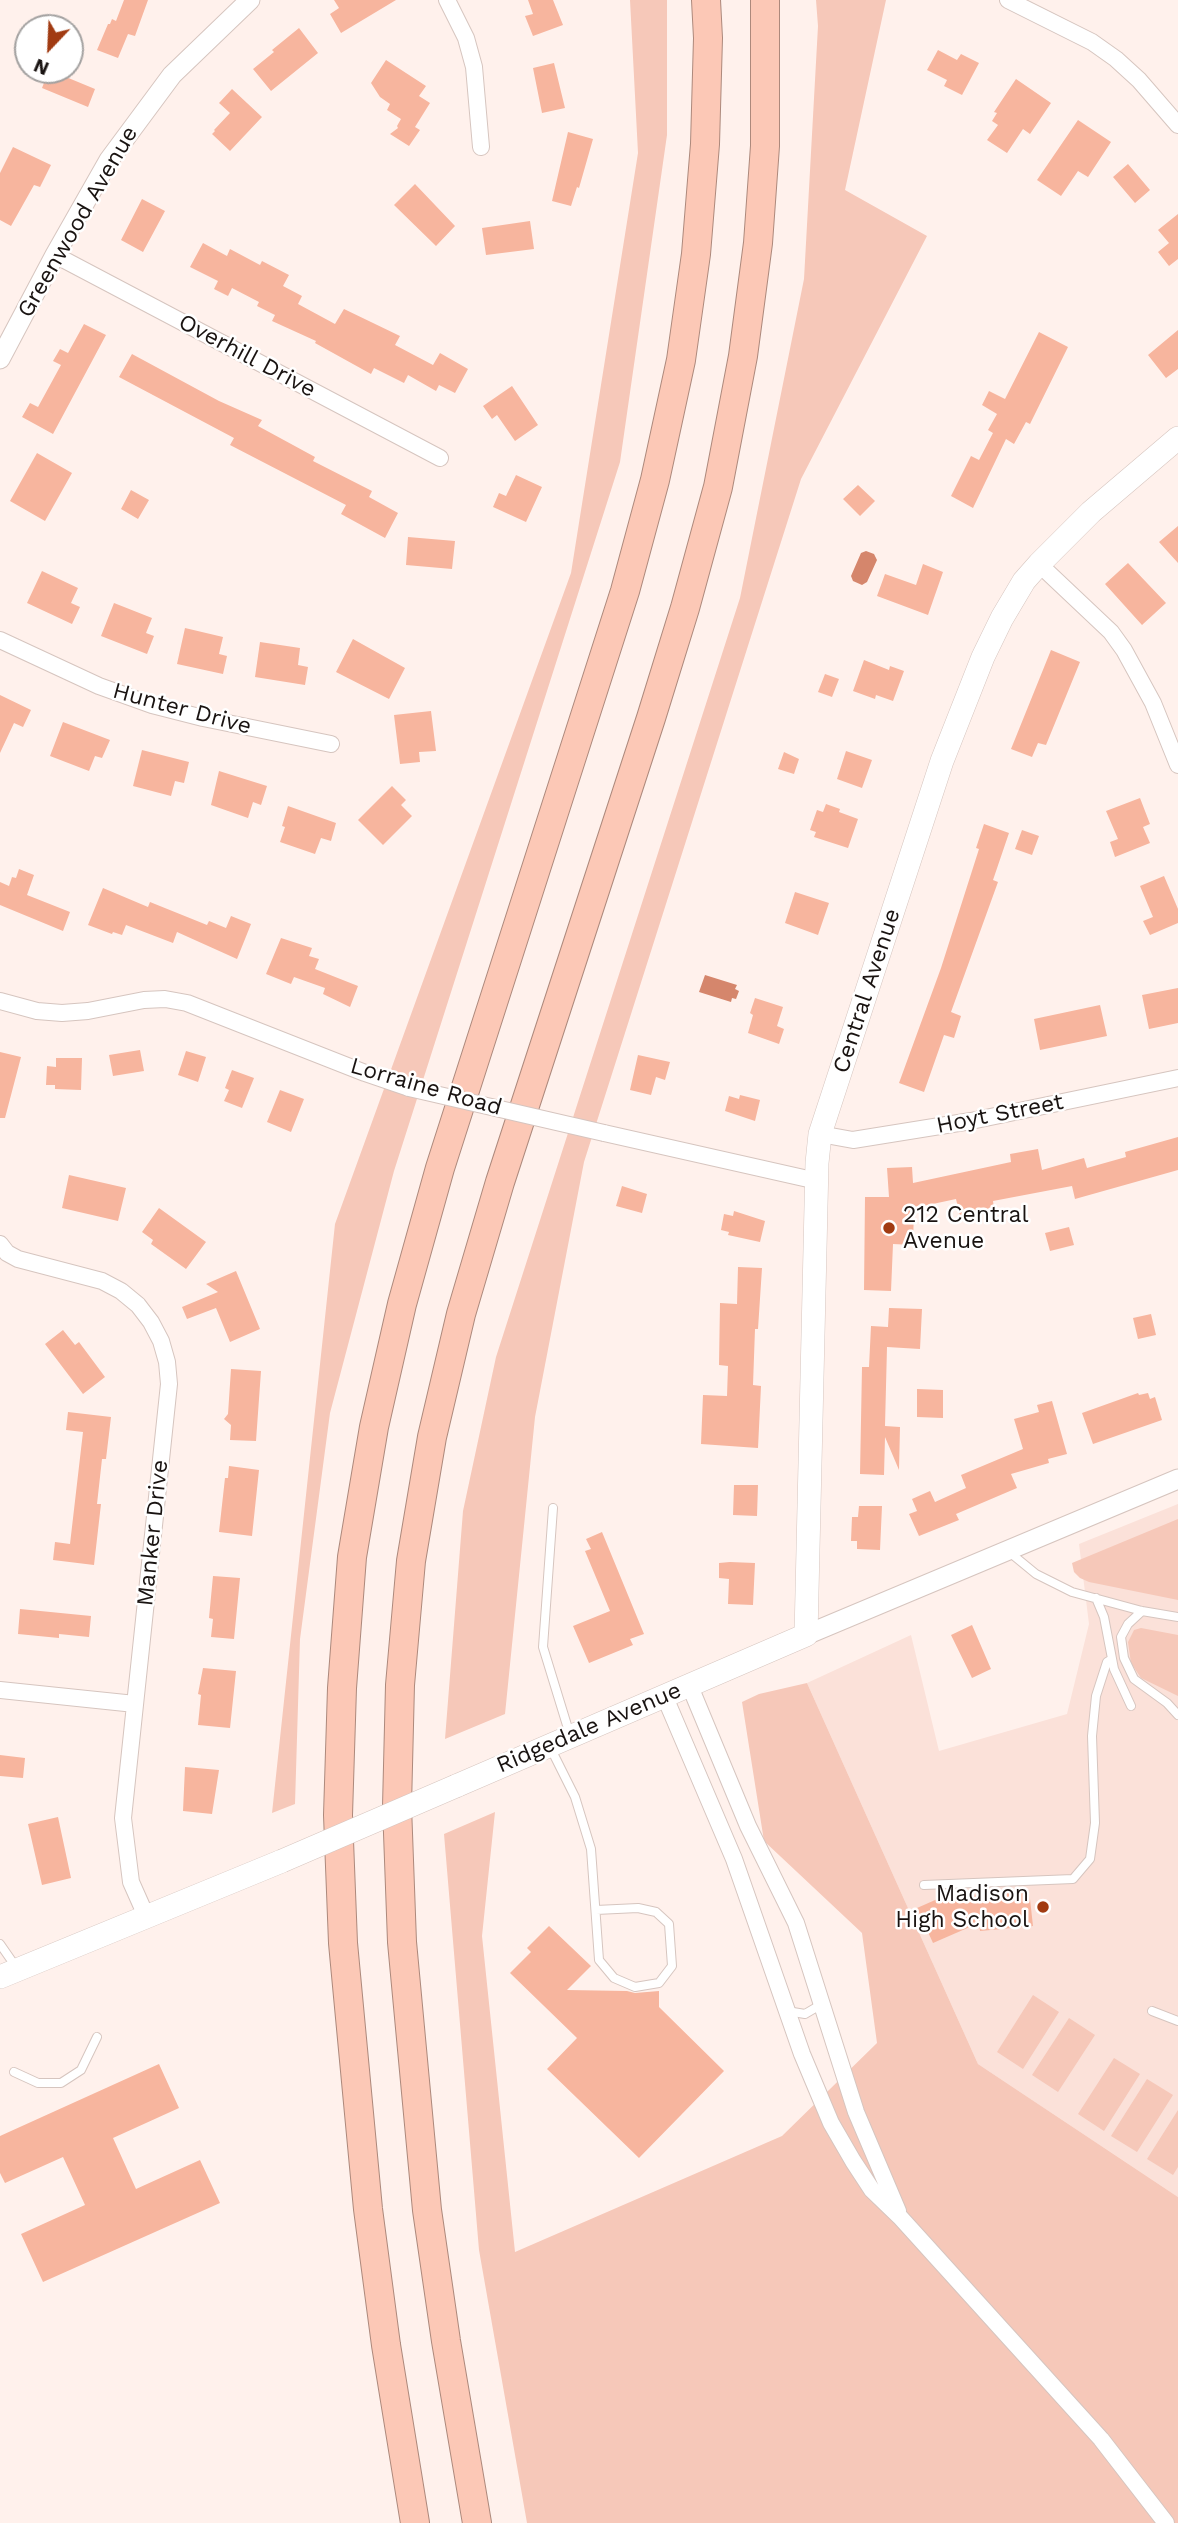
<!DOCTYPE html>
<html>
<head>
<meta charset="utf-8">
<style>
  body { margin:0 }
  #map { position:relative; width:1178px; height:2523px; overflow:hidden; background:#fff1ec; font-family:"Work Sans",sans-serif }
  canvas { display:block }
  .north { position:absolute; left:14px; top:14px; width:70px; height:70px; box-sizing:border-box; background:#fff; border:2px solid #a3a1a0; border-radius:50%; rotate:203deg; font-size:19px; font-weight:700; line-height:28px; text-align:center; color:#191311 }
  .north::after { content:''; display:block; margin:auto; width:24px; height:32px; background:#a13b12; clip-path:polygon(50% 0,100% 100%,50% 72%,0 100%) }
</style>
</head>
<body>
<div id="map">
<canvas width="1178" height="2523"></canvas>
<div class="north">N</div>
</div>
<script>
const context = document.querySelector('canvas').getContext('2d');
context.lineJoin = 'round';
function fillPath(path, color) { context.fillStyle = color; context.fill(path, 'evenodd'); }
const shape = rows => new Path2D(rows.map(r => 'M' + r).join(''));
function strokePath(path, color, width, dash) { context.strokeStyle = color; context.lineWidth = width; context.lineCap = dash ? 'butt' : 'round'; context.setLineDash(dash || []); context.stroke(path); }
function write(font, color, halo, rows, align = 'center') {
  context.font = font + ' "Work Sans",sans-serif'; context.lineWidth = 5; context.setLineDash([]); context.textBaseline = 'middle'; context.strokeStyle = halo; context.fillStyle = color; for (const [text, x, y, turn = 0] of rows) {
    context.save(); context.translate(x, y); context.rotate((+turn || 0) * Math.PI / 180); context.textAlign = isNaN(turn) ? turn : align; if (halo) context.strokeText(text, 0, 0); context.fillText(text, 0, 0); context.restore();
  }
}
const built = shape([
  [1178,1504,1178,2197,978,2064,807,1683,911,1635,939,1751,1067,1714,1089,1624,1079,1544]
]);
const green = shape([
  [630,0,667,0,667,135,620,462,394,1171,330,1413,300,1639,295,1804,272,1813,335,1224,571,573,638,153],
  [816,0,886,0,845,190,927,236,801,479,584,1162,535,1417,505,1714,445,1739,463,1511,496,1357,740,598,804,279,818,26],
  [1178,1519,1178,1600,1089,1582,1080,1578,1074,1572,1072,1563],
  [1141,1628,1178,1635,1178,1696,1141,1678,1131,1663,1128,1642,1134,1630],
  [807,1683,978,2064,1178,2197,1178,2523,527,2523,479,2250,444,1834,495,1812,482,1936,515,2252,782,2136,877,2043,862,1933,764,1841,742,1702,759,1694],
  [1033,1995,1059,2012,1023,2069,997,2052],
  [1069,2018,1095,2035,1058,2092,1032,2075],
  [1114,2058,1140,2074,1104,2131,1078,2114],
  [1147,2079,1173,2095,1137,2152,1111,2136],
  [1178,2110,1178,2167,1173,2175,1147,2159]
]);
const water = shape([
  [866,551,874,554,877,560,867,582,862,585,853,581,851,576,861,553],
  [705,975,737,985,735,989,739,991,736,999,732,998,731,1002,699,992]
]);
const building = shape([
  [124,0,148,0,135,36,128,34,118,58,97,50,108,24,110,24,112,19,116,21],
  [334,0,396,0,341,33,330,14,339,8],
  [528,0,553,0,563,25,533,36,525,16,533,14],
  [299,28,318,53,271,91,253,69,274,52,272,50],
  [938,50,957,60,961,54,979,63,962,95,944,86,947,80,927,70],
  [386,60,426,86,419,96,430,103,415,127,420,130,409,146,390,134,398,128,397,126,401,119,387,110,390,104,380,97,371,83],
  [554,63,565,108,542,113,533,68],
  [49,70,95,89,88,107,42,88],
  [1016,79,1051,103,1030,134,1023,129,1007,153,987,140,998,125,992,121,997,113,994,112],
  [232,89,262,117,230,151,212,134,215,131,214,130,230,113,219,103],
  [1078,120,1111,142,1088,177,1078,171,1061,196,1037,180],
  [568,132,593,139,579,188,577,187,571,206,552,201],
  [13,147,51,165,40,187,34,185,11,226,0,220,0,173],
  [1128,164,1150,190,1135,203,1113,177],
  [415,184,455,226,436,246,394,205],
  [142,199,165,211,143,252,121,240],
  [1178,214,1178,259,1169,266,1158,252,1169,243,1158,230],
  [530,221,534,249,486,255,482,228],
  [203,243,227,256,230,249,260,265,262,261,289,275,283,286,302,296,298,304,335,324,344,309,400,336,395,345,433,365,440,353,468,369,455,393,439,385,436,391,408,375,404,383,374,368,371,374,315,343,316,341,272,321,275,315,257,306,259,302,232,288,228,296,214,289,218,281,190,267],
  [84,324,106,335,53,434,22,417,30,403,38,407,61,365,53,361,60,349,68,353],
  [1178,330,1178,369,1166,378,1148,355],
  [1039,332,1068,347,1030,424,1026,422,1014,444,1006,439,973,508,951,496,971,456,979,460,993,433,988,430,997,414,982,405,989,391,1005,399],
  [132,354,219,401,262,420,258,426,315,457,313,461,372,491,369,497,398,513,385,538,341,514,346,505,230,445,234,438,119,377],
  [512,386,538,425,515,441,497,415,492,419,483,406],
  [37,453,72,473,45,521,10,501],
  [516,475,542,487,526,522,493,507,499,493,506,496],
  [858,485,875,501,860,516,843,499],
  [131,490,149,500,138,519,121,509],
  [1178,526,1178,563,1159,542],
  [408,537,455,541,452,569,406,565],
  [1128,563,1166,603,1142,625,1105,584],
  [923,564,943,572,928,615,877,596,885,574,916,585],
  [42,571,78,588,71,603,80,607,72,624,27,603],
  [114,603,152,618,146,633,154,636,147,654,101,636],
  [185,628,223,637,219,654,227,656,223,674,177,664],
  [353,639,405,668,389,699,336,672],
  [260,642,300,648,298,665,308,667,305,685,255,677],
  [1051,650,1080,662,1046,745,1038,743,1032,757,1011,749],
  [864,660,889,670,890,666,904,671,893,701,876,695,875,699,853,691],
  [825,674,839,679,832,697,818,692],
  [0,695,31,710,23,727,14,723,0,753],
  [431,711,436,751,419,752,420,762,400,764,394,715],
  [63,722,110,740,102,758,95,756,89,771,50,756],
  [142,750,189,762,184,783,175,781,171,796,133,786],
  [846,751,872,760,862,788,837,779],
  [784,752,799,759,794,774,778,769],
  [219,771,267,786,261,805,253,802,248,818,211,805],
  [392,786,406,800,401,805,412,816,383,845,358,820],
  [1140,798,1150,824,1143,827,1150,843,1115,857,1110,842,1118,839,1106,811],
  [826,804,840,809,839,812,858,819,848,848,814,837,816,832,810,830,817,810,823,812],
  [288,806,336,823,331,841,321,838,315,854,280,842,285,827,282,826],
  [984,824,1009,833,993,880,998,882,951,1012,961,1016,954,1038,944,1035,924,1092,899,1083,941,968,979,849,976,848],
  [1022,830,1039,836,1032,855,1015,849],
  [19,869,34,875,27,895,70,912,63,931,0,905,0,882,9,886,12,877,16,878],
  [1164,876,1178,909,1178,923,1150,935,1143,921,1153,917,1140,886],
  [103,888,148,907,150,902,207,925,209,921,226,928,231,916,251,924,237,959,177,932,173,943,126,925,122,935,113,932,112,934,88,925],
  [795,892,829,903,818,935,785,923],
  [281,938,312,948,309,956,319,959,315,969,358,986,350,1007,323,994,325,988,294,977,291,984,266,974],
  [1178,988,1178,1023,1149,1029,1142,995],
  [755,998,783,1007,777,1026,784,1029,779,1044,748,1033,753,1015,750,1013],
  [1100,1005,1107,1036,1040,1050,1034,1019],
  [140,1050,144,1071,113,1076,109,1055],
  [186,1051,206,1057,198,1082,178,1075],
  [0,1052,21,1057,5,1118,0,1118],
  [638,1055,670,1062,665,1080,656,1077,651,1095,630,1090],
  [56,1058,82,1058,81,1090,55,1089,55,1085,46,1085,47,1066,56,1067],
  [232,1070,254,1078,242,1108,224,1101,229,1090,225,1088],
  [280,1090,304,1099,291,1132,267,1122],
  [740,1095,760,1100,755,1121,725,1111,729,1096,739,1099],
  [1178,1137,1178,1170,1075,1199,1072,1186,993,1201,994,1209,960,1216,956,1199,914,1208,913,1245,893,1244,891,1291,864,1290,865,1197,889,1197,887,1168,912,1167,913,1183,1011,1162,1010,1154,1038,1149,1042,1170,1084,1158,1087,1168,1126,1157,1125,1152],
  [69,1175,126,1188,118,1221,62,1208],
  [622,1186,647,1194,642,1213,616,1206],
  [159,1208,206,1242,186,1269,151,1244,153,1240,142,1232],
  [734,1211,765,1221,760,1242,728,1235,729,1232,721,1230,724,1214,733,1216],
  [1069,1227,1074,1245,1050,1251,1045,1233],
  [738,1267,762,1268,758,1329,755,1329,753,1385,761,1386,758,1448,701,1444,703,1395,727,1396,728,1366,719,1365,720,1303,737,1304],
  [236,1271,260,1329,230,1342,216,1308,187,1319,182,1307,218,1292,206,1284],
  [889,1308,922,1309,920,1349,887,1347,885,1426,900,1427,899,1470,885,1437,884,1475,860,1474,862,1367,869,1367,871,1326,888,1327],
  [1151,1314,1156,1335,1138,1339,1133,1318],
  [63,1330,75,1345,79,1342,105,1377,83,1394,45,1344],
  [231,1369,261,1371,256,1441,230,1440,231,1425,224,1419,228,1414],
  [917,1389,943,1390,943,1418,917,1417],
  [1138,1393,1139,1395,1148,1393,1150,1399,1155,1397,1162,1420,1093,1444,1082,1413],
  [1052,1401,1067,1454,1048,1459,1049,1463,1011,1474,1017,1488,956,1514,959,1520,919,1536,909,1514,917,1511,912,1499,930,1491,935,1502,966,1488,961,1475,1023,1449,1014,1419,1039,1412,1037,1405],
  [68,1412,111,1417,106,1459,102,1459,97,1504,101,1504,94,1565,53,1560,55,1542,70,1544,83,1432,66,1430],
  [229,1466,259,1470,252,1536,219,1532,225,1478,228,1478],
  [734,1485,758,1485,757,1516,733,1515],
  [859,1506,882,1506,880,1550,857,1549,857,1541,851,1541,852,1517,858,1517],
  [602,1532,644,1634,630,1639,633,1645,589,1663,573,1626,610,1611,585,1551,591,1549,586,1539],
  [730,1562,755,1563,753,1605,728,1604,729,1579,719,1578,719,1563],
  [213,1576,240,1578,234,1639,211,1637,213,1619,209,1618],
  [20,1609,91,1616,89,1637,59,1634,59,1638,18,1634],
  [972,1625,991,1669,972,1678,951,1635],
  [203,1668,236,1671,230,1728,198,1725,201,1695,198,1694],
  [0,1755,25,1758,23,1778,0,1776],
  [185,1767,219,1770,212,1814,183,1811],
  [58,1817,71,1878,42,1885,28,1824],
  [1029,1890,1033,1926,980,1931,979,1923,933,1943,917,1908,951,1893,953,1898],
  [549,1926,591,1966,567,1990,627,1991,635,1993,659,1991,659,2007,724,2071,639,2158,547,2069,577,2038,510,1973,531,1952,527,1948],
  [159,2064,179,2108,113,2138,136,2189,200,2160,220,2203,43,2282,21,2234,85,2205,63,2157,5,2183,0,2173,0,2136]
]);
const service = shape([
  [553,1508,543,1647,570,1735],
  [1008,1551,1036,1574,1072,1592,1142,1611,1178,1617],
  [1096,1598,1104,1617,1114,1669,1131,1706],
  [1142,1611,1128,1624,1121,1637,1124,1658,1134,1679,1167,1703,1178,1715],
  [550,1747,575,1797,591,1849,599,1960,614,1978,635,1987,659,1983,672,1966,669,1924,656,1912,638,1908,596,1910],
  [924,1885,1073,1879,1090,1859,1095,1823,1092,1736,1096,1696,1107,1662,1112,1659],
  [0,1944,16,1967],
  [787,2011,805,2014,822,2004],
  [1152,2011,1178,2021],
  [14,2072,38,2083,61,2083,81,2070,97,2037]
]);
const minor = shape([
  [447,0,466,38,474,67,481,147],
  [1008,0,1092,42,1116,59,1139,80,1178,125],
  [55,255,440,458],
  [1039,564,1111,632,1124,650,1153,703,1178,765],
  [0,640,99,686,152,705,203,718,331,744],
  [0,1001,37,1011,62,1013,88,1011,144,1000,165,999,187,1003,365,1073,409,1088],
  [604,1133,817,1181],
  [820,1134,853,1140,971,1121,1178,1078],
  [0,1244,7,1253,18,1259,102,1281,121,1291,138,1305,151,1322,161,1341,167,1362,169,1384,123,1818,131,1882,147,1918],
  [689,1684,748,1826,796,1923,856,2112,898,2211],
  [0,1690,135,1704],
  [664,1695,734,1859,802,2054,831,2123,853,2161,872,2190,900,2217,1101,2439,1166,2523]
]);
const tertiary = shape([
  [0,359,55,255,109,160,172,75,250,0],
  [806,1635,1178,1479]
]);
const secondary = shape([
  [456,1786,806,1635,817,1163,820,1134,942,761,983,657,1002,618,1024,581,1039,564,1091,512,1178,438],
  [0,1977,282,1861]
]);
const motorway = shape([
  [415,2523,386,2345,368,2209,343,1943,338,1815,342,1688,352,1557,374,1427,402,1304,440,1168,625,591,655,480,681,360,696,254,705,144,708,38,706,0],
  [477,2523,446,2341,427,2210,402,1942,397,1806,400,1685,411,1561,432,1437,461,1314,500,1182,651,718,685,608,718,487,743,356,758,243,765,146,765,0]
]);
const minorBridge = shape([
  [409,1088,604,1133]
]);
const secondaryBridge = shape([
  [282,1861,456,1786]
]);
const markers = [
  [889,1228,7,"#a13b12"],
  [1043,1907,7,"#a13b12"]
];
const streetNames = [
  ["Greenwood Avenue",78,222,-60],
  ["Overhill Drive",247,356,28],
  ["Hunter Drive",182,709,15],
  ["Central Avenue",867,991,-72],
  ["Lorraine Road",426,1087,16],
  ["Hoyt Street",1000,1114,-11],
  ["Manker Drive",153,1533,-84],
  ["Ridgedale Avenue",589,1728,-23]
];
const poiNames = [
  ["212 Central",903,1215],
  ["Avenue",903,1241],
  ["Madison",1029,1894,"right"],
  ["High School",1029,1920,"right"]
];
fillPath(built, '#fbe1d9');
fillPath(green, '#f6c8b9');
fillPath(water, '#d5866c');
fillPath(building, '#f7b59e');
strokePath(service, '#d6c5bf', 10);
strokePath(minor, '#d6c5bf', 18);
strokePath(tertiary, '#d6c5bf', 21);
strokePath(secondary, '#d6c5bf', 24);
strokePath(motorway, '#ad897c', 30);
strokePath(service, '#fff', 8);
strokePath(minor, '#fff', 16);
strokePath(tertiary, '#fff', 19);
strokePath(secondary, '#fff', 23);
strokePath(motorway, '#fcc8b6', 28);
strokePath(minorBridge, '#d6c5bf', 18, []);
strokePath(secondaryBridge, '#d6c5bf', 24, []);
strokePath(minorBridge, '#fff', 16);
strokePath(secondaryBridge, '#fff', 23);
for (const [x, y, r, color] of markers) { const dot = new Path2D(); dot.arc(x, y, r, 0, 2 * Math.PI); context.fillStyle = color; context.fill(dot); strokePath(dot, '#fff', 2.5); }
write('23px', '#191311', '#fff', streetNames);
write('23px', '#191311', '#fff', poiNames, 'left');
</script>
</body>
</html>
